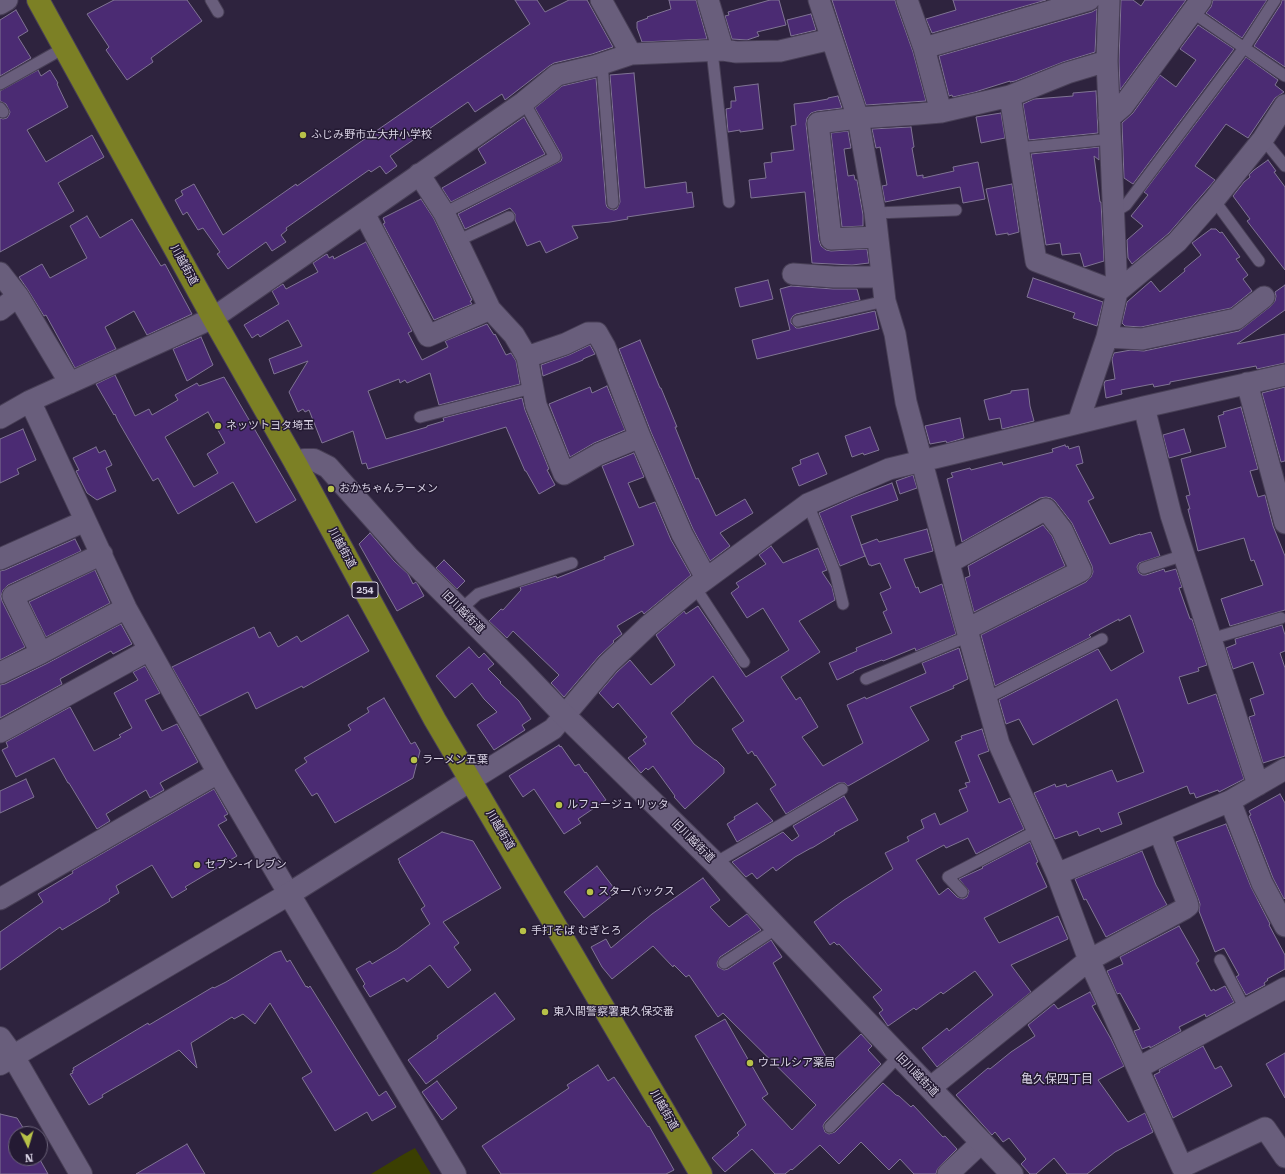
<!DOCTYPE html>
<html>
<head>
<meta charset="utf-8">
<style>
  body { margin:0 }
  #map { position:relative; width:1285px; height:1174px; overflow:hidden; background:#2e233e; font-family:"Roboto Serif",serif }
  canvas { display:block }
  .north { position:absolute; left:8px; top:1126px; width:40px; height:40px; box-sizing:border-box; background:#241a33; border:1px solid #6c647a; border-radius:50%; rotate:175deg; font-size:11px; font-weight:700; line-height:16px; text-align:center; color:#d8d2e4 }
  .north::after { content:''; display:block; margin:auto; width:14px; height:18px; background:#b7c148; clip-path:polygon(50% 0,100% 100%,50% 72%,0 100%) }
</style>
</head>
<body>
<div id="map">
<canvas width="1285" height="1174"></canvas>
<div class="north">N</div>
</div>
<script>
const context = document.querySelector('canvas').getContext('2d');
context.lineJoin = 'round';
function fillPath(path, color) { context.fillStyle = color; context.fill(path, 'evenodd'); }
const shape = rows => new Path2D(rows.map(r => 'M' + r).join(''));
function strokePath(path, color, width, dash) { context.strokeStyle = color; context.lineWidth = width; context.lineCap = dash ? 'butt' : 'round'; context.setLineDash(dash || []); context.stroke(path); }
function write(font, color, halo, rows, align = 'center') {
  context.font = font + ' "Roboto Serif","Noto Sans JP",serif'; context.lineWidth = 3; context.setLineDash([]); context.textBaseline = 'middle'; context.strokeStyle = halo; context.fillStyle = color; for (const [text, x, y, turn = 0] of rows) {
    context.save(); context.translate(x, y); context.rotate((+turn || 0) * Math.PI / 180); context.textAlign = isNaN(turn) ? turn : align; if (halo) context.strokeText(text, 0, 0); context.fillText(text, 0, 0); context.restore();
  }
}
const green = shape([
  [415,1148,431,1174,371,1174,404,1154]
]);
const building = shape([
  [114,0,187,0,202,21,151,58,153,62,127,80,106,50,109,47,87,14,114,0],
  [515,0,537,0,545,12,569,0,587,0,613,47,592,54,554,63,549,66,505,100,502,94,475,112,468,102,390,156,397,166,386,174,380,166,371,172,369,170,286,228,287,230,281,235,286,242,272,251,266,242,228,269,217,254,220,252,203,228,198,230,187,212,183,215,175,200,183,195,181,191,194,184,223,235,296,184,297,186,530,24,515,0],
  [669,0,696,0,707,39,642,42,637,28,637,22,648,18,647,17,671,9,669,0],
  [770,0,779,0,786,25,757,32,759,36,747,40,732,39,725,16,729,15,728,12,770,0],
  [832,0,895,0,896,4,913,52,926,101,866,105,832,0],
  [953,0,1046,0,932,33,926,19,956,10,953,0],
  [1121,0,1133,0,1141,6,1145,0,1186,0,1120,90,1119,61,1121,0],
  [1213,0,1267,0,1242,38,1206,13,1211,7,1213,0],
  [1282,0,1285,0,1285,67,1254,46,1281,4,1282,0],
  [1097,9,1095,52,1063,62,1015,81,1010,82,1010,81,975,92,953,97,952,95,949,96,939,56,1092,12,1097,9],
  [16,10,28,31,18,37,31,58,0,76,0,20,16,10],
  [811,14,816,30,791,36,787,20,811,14],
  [1198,25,1234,49,1133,184,1124,178,1122,123,1133,113,1160,75,1176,87,1196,60,1180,49,1198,25],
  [1246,57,1278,80,1275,85,1284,92,1275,98,1248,138,1226,124,1195,166,1215,180,1169,233,1132,264,1128,258,1127,240,1143,226,1131,216,1148,195,1144,192,1246,57],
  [38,70,41,76,50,70,58,83,57,84,68,107,27,130,46,162,92,135,104,157,58,183,74,211,0,252,0,118,3,119,7,118,9,115,10,112,6,104,0,101,0,91,38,70],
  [634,73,645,188,686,182,687,193,692,192,694,207,627,217,628,219,610,222,572,226,578,238,546,253,540,241,527,246,515,220,515,214,510,208,465,229,458,214,561,161,562,158,561,154,535,108,562,86,596,78,606,204,607,207,610,209,614,210,617,209,620,202,610,75,634,73],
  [758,84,763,129,740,132,740,130,728,132,726,109,731,108,731,101,736,101,734,87,758,84],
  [1096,91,1098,133,1029,140,1023,104,1034,99,1073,96,1073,93,1096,91],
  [838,96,842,108,817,111,811,113,807,118,806,124,819,240,821,246,826,250,831,251,867,249,869,263,852,265,812,263,805,192,751,198,749,180,766,178,764,163,772,162,771,153,794,150,791,126,796,125,794,104,811,102,828,99,828,98,838,96],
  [1001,113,1005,138,981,143,976,117,1001,113],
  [524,117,545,154,451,202,442,188,486,163,478,149,524,117],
  [911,127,914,147,912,148,917,176,923,175,923,178,954,171,953,167,978,162,985,199,963,203,960,187,885,202,882,186,887,185,880,147,876,148,872,129,911,127],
  [848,131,851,148,844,149,848,176,854,175,855,180,857,180,863,215,863,226,842,227,831,133,848,131],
  [1099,147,1099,160,1094,156,1100,202,1101,202,1104,261,1084,267,1080,253,1062,255,1060,243,1046,245,1031,154,1099,147],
  [1268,160,1276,171,1274,172,1285,187,1285,270,1247,221,1250,219,1233,196,1244,182,1250,177,1249,175,1254,170,1268,160],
  [1012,184,1019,232,1008,235,1008,233,996,235,986,189,1012,184],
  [421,199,434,219,472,300,470,301,472,304,434,320,383,224,385,223,383,218,421,199],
  [87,216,100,238,132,219,161,266,165,264,192,314,147,335,134,311,105,327,116,349,75,368,46,315,44,316,28,290,19,277,42,264,50,278,87,258,70,226,87,216],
  [1211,229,1216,229,1220,233,1222,232,1240,257,1236,259,1248,275,1243,279,1252,291,1231,308,1141,327,1125,326,1122,323,1127,302,1151,281,1160,292,1185,271,1184,269,1201,255,1192,243,1211,229],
  [366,242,412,331,408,333,422,360,448,347,445,341,487,324,494,335,495,334,506,355,511,353,516,361,520,384,439,405,430,373,407,383,405,380,400,383,399,379,368,391,386,439,427,427,427,426,444,421,443,418,522,398,525,410,549,469,547,470,555,485,539,494,526,471,525,471,506,427,368,469,366,463,362,464,353,431,322,443,309,410,305,412,303,409,298,412,289,392,308,361,274,374,269,359,302,346,288,320,260,337,258,334,252,338,244,325,279,304,272,291,283,284,286,289,318,272,313,263,322,257,327,254,329,258,333,256,334,259,366,242],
  [1033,278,1103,302,1097,326,1073,318,1075,313,1027,297,1033,278],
  [768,280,773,299,740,307,735,288,768,280],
  [1285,285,1285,310,1237,344,1285,334,1285,363,1257,369,1256,366,1170,382,1170,384,1154,387,1153,384,1121,390,1122,394,1106,398,1104,384,1105,381,1115,379,1112,359,1114,353,1131,350,1144,351,1239,331,1243,328,1271,306,1275,301,1276,296,1275,292,1285,285],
  [791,286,833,289,857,289,860,300,796,314,793,316,791,319,791,323,796,328,800,328,875,311,879,329,757,359,752,340,790,330,780,289,791,286],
  [201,337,213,365,187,381,173,349,201,337],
  [640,340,660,388,661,388,668,405,677,427,675,427,696,479,698,478,716,516,745,499,753,513,720,533,730,546,710,561,693,529,651,432,619,349,640,340],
  [590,345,595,354,583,359,583,360,543,376,541,365,569,355,590,345],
  [115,375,135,416,149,409,152,415,178,400,175,395,197,383,199,386,224,377,296,500,256,523,233,482,178,514,158,478,153,481,118,421,115,414,114,415,96,384,115,375],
  [208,412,225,443,207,454,218,473,194,487,165,437,208,412],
  [607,386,625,430,594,443,570,457,549,404,590,387,592,393,607,386],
  [1285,387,1285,461,1281,462,1262,393,1285,387],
  [1028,389,1030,406,1034,421,1002,429,1000,418,989,420,984,400,1011,393,1011,391,1028,389],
  [1241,407,1258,469,1250,471,1258,497,1265,495,1273,526,1285,556,1285,610,1230,626,1221,599,1263,585,1254,560,1251,561,1244,538,1198,551,1188,509,1190,509,1186,496,1190,495,1181,459,1226,447,1218,416,1224,414,1223,412,1241,407],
  [960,418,964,438,947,443,946,441,930,444,925,426,960,418],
  [870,427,879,450,864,455,863,453,852,457,845,436,870,427],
  [23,429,36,460,17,469,19,474,0,483,0,439,23,429],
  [1184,429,1191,452,1169,458,1163,435,1184,429],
  [1065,445,1066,447,1068,446,1069,449,1079,446,1083,463,1076,465,1094,498,1088,501,1110,544,1140,534,1140,535,1151,532,1160,556,1139,563,1137,567,1139,573,1142,575,1146,575,1164,569,1165,572,1176,569,1182,587,1179,588,1190,619,1192,619,1207,665,1198,668,1199,671,1179,677,1188,704,1216,694,1244,779,1219,792,1218,790,1196,798,1194,793,1190,794,1187,786,1118,813,1122,824,1101,832,1099,828,1079,836,1077,831,1055,839,1034,793,1055,784,1056,787,1066,784,1067,787,1112,770,1117,782,1144,772,1117,699,1033,745,1019,719,1006,724,999,700,1098,649,1111,671,1144,652,1130,615,1119,621,1119,619,1089,635,1091,637,995,686,981,635,1086,582,1091,577,1093,572,1092,566,1072,523,1055,501,1051,498,1046,497,1040,498,962,542,947,479,953,477,951,473,970,468,971,470,1002,462,1003,465,1053,452,1052,449,1065,445],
  [96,447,99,453,105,450,112,465,106,468,116,491,97,500,87,493,76,471,79,470,73,458,96,447],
  [634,453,644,477,628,483,639,508,655,502,671,540,691,575,644,614,642,611,617,626,622,634,613,641,614,642,599,656,564,697,551,683,559,675,513,631,507,638,489,621,501,609,503,610,521,590,520,587,556,576,557,578,605,559,604,557,634,545,602,466,634,453],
  [818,453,827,474,799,486,792,468,801,464,800,460,818,453],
  [913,475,917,488,900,494,896,481,913,475],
  [892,483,898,500,851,516,865,556,840,566,819,513,855,497,892,483],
  [1043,525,1052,536,1065,566,974,612,965,578,970,576,968,566,1043,525],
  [927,529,933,551,904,559,916,588,918,587,920,593,942,584,956,634,916,651,915,648,883,661,882,660,854,671,854,672,837,680,829,663,857,651,856,648,892,633,883,612,887,610,880,593,891,588,880,563,871,566,871,565,869,565,861,545,877,539,879,542,927,529],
  [370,533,394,561,408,574,413,584,416,582,418,585,424,596,397,611,359,544,370,533],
  [75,539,81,551,8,585,3,590,1,596,2,601,25,647,0,660,0,571,5,570,75,539],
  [771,546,783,563,818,548,827,570,822,572,832,587,835,600,799,621,820,652,781,677,796,700,800,697,818,727,802,737,823,766,863,743,847,705,865,697,866,699,926,673,922,663,959,648,968,679,953,686,954,688,910,707,929,740,848,786,845,783,838,783,786,814,770,789,776,785,756,755,755,756,752,751,748,754,732,729,744,721,713,676,685,700,685,701,671,713,694,744,715,760,716,760,724,768,724,773,685,809,674,797,675,796,653,766,648,770,646,768,641,773,628,758,646,744,643,740,647,737,618,703,613,708,599,693,617,672,630,660,651,685,675,665,656,635,684,611,686,614,698,606,746,677,789,650,763,608,747,618,731,593,739,587,736,583,766,564,759,555,771,546],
  [444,560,465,581,457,589,436,568,444,560],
  [95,570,110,603,46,637,29,602,95,570],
  [348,615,369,651,303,688,302,686,256,709,248,692,200,716,172,667,254,627,259,638,270,632,278,647,297,636,301,642,348,615],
  [121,624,132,644,113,654,111,651,60,679,62,684,0,718,0,685,5,684,46,664,121,624],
  [1282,625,1285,635,1285,651,1280,653,1285,668,1285,756,1263,763,1249,717,1255,715,1250,699,1264,694,1253,662,1233,669,1226,648,1236,644,1235,639,1282,625],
  [469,647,479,658,484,653,494,664,488,669,501,682,500,683,519,701,531,719,522,725,525,730,494,750,477,725,497,712,484,699,472,683,455,698,436,676,469,647],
  [145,666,160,693,145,700,162,731,177,724,198,762,160,783,164,790,150,798,146,790,106,814,110,821,97,829,69,783,68,783,54,758,16,777,2,750,8,747,6,742,70,707,94,751,121,737,119,735,132,728,114,693,138,680,133,672,145,666],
  [384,698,411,744,415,742,420,751,413,778,335,823,317,793,312,796,295,770,307,762,304,758,351,730,348,725,369,712,367,708,384,698],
  [982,729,989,751,978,755,999,803,1010,798,1024,829,976,854,968,838,946,848,944,845,916,860,939,895,948,888,957,897,963,899,967,897,969,891,959,879,983,868,982,867,1030,842,1038,862,1036,863,1047,887,984,918,999,943,1058,916,1068,939,1011,965,1031,992,937,1067,922,1048,947,1028,949,1031,993,995,975,971,943,994,941,992,916,1010,914,1008,888,1026,879,1013,883,1010,873,997,882,990,839,944,837,945,834,942,830,945,814,922,844,900,893,869,885,853,909,841,907,837,924,828,921,820,935,813,940,825,968,811,959,790,967,787,965,783,970,782,955,742,962,739,961,736,982,729],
  [559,745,560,747,561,746,575,766,579,764,585,773,586,772,606,800,578,819,581,823,564,834,534,789,523,797,509,776,559,745],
  [26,779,34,797,0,813,0,791,26,779],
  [214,789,228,814,224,816,227,820,218,825,237,856,185,887,187,889,172,898,152,865,116,886,119,893,109,899,110,901,62,930,60,927,0,970,0,932,43,902,38,894,73,873,72,871,214,789],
  [1280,794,1285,803,1285,898,1284,899,1273,878,1249,816,1251,815,1249,811,1280,794],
  [844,796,858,820,834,833,835,834,812,848,811,848,795,857,776,871,773,867,757,879,752,873,746,877,732,862,783,832,792,841,799,836,793,826,844,796],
  [757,803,773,821,737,842,727,824,735,819,734,817,757,803],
  [1226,824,1251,887,1270,924,1269,925,1285,955,1285,969,1267,979,1268,980,1264,983,1265,985,1246,995,1236,977,1239,975,1224,948,1215,952,1199,911,1200,904,1198,898,1176,842,1226,824],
  [442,832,473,841,501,888,443,922,459,943,454,947,471,970,448,988,430,965,407,982,404,978,370,997,363,986,365,984,356,969,370,961,372,964,397,949,430,924,421,909,425,906,399,862,400,862,398,859,442,832],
  [1142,851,1156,885,1167,905,1106,937,1086,899,1084,900,1075,879,1142,851],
  [597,866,617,892,584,918,564,892,597,866],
  [703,878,720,900,710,907,729,927,747,914,761,930,720,957,717,963,718,967,724,970,728,969,771,940,782,957,773,963,830,1064,861,1034,872,1046,868,1050,881,1064,825,1122,823,1126,825,1132,829,1134,835,1132,883,1083,896,1095,899,1096,911,1107,913,1105,943,1137,945,1136,957,1149,940,1166,937,1170,936,1174,914,1174,900,1159,889,1170,861,1142,839,1164,820,1145,792,1170,791,1169,785,1174,775,1174,752,1149,725,1172,712,1158,739,1135,737,1133,746,1125,695,1036,725,1019,768,1094,762,1098,792,1130,816,1105,723,1013,718,1017,689,975,686,977,674,965,673,967,653,946,612,979,602,967,591,947,606,939,611,948,652,914,703,878],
  [1179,926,1199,961,1196,963,1211,991,1214,989,1215,991,1225,986,1234,1002,1206,1017,1205,1014,1179,1027,1181,1031,1150,1048,1150,1046,1142,1049,1134,1031,1140,1029,1120,993,1117,994,1107,971,1123,964,1120,957,1179,926],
  [281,951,287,962,290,960,306,987,307,986,308,988,310,986,379,1096,386,1091,396,1107,372,1121,367,1112,335,1131,302,1078,312,1072,270,1003,255,1024,243,1014,234,1019,232,1017,191,1043,197,1068,179,1050,135,1076,102,1095,103,1097,89,1105,70,1074,73,1073,72,1071,74,1070,73,1068,148,1023,149,1025,213,987,214,988,226,982,274,953,281,951],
  [1090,992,1096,1004,1092,1006,1111,1039,1124,1066,1098,1080,1128,1122,1145,1113,1153,1132,1115,1152,1087,1174,1067,1174,1054,1158,1036,1174,1030,1174,1021,1164,1026,1159,1009,1138,1003,1142,995,1132,992,1135,956,1095,988,1068,990,1069,1011,1052,1035,1036,1028,1025,1054,1004,1058,1009,1090,992],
  [495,993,515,1019,426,1084,408,1060,438,1038,437,1036,495,993],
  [1203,1046,1215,1069,1221,1066,1232,1086,1173,1118,1154,1075,1160,1072,1159,1070,1203,1046],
  [1285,1053,1285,1098,1266,1064,1285,1053],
  [598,1065,608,1081,614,1077,648,1127,649,1126,674,1170,666,1174,501,1174,482,1146,569,1088,567,1085,598,1065],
  [437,1081,457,1108,442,1120,422,1092,437,1081],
  [0,1114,17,1118,27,1134,16,1134,16,1158,39,1158,48,1174,0,1174,0,1114],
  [187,1144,205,1174,136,1174,187,1144]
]);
const service = shape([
  [211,0,218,12],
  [1192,12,1285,76],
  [712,51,729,202],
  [602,63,613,203],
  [0,84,64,48],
  [0,108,3,112],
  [1263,139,1285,166],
  [1018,148,1111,139],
  [1214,200,1259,261],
  [444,213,555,157,524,102],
  [875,213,956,210],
  [1113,213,1126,205,1244,48,1275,0],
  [457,241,509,217],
  [798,321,885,301],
  [420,417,532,388],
  [808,504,835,572,843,604],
  [1144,568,1184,555],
  [695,587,744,662],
  [460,610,478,594,572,563],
  [1211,639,1281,618],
  [866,679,969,636],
  [987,698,1102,639],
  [715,863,842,789],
  [962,892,948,877,1038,830],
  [1220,960,1245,1009],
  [724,963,777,928],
  [830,1127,899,1056]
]);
const minor = shape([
  [601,0,631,54],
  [708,0,723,50],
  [819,0,858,118,875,213,885,301,895,334,906,402,963,616,999,744,1057,874,1089,960,1182,1167,1265,1128,1285,1157],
  [907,0,924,48,941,112],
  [0,4,7,0],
  [924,48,1089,0],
  [1010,96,1036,261,1117,292],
  [1109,118,1123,106,1201,0],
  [419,174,444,213,490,309,514,335,527,357,536,405,564,474,599,454,640,437],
  [364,213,428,336,490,309],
  [877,237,831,239,818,123,858,118,918,114,941,112,1010,96,1067,73,1107,61],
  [0,273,18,296,0,310],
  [793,274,834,277,882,277],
  [1117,292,1177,242,1214,200,1263,139,1285,105],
  [18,296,70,383],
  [1107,337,1142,339,1236,319,1264,297],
  [527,357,565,344,588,333,597,333,605,347,640,437,682,534,706,578],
  [1247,383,1285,523],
  [30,401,126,608,218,773,289,894],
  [1144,407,1171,515,1258,785],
  [0,418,30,401,213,318,524,102,557,75,595,66,631,54,723,50,736,52,780,51,831,39],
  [1078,423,1107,337,1117,292,1107,61,1109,0],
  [0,559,85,521],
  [950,562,1046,509,1062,530,1081,571,967,629],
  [41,653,13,596,102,554],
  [0,673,41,653,126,608],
  [0,732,149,650],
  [471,780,553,729,608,664,648,626,695,587,808,504,889,469,1144,407,1285,375],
  [1230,801,1262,883,1285,926],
  [1057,874,1230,801,1285,769],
  [0,899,218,773],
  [1138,1068,1285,988],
  [930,1088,1089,960,1184,909,1188,906,1187,902,1159,831],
  [948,1174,982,1142]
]);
const tertiary = shape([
  [296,464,304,460,314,460,328,467,408,557,518,667,564,715,715,863,1012,1174],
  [289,894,455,1174],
  [0,1038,13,1056,81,1174],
  [0,1064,289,894,471,780]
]);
const trunk = shape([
  [38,0,213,318,296,464,435,720,701,1174]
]);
const markers = [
  [303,135,4,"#b7c148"],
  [218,426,4,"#b7c148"],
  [331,489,4,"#b7c148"],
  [414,760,4,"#b7c148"],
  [559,805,4,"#b7c148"],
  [197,865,4,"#b7c148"],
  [590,892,4,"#b7c148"],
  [523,931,4,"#b7c148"],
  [545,1012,4,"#b7c148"],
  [750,1063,4,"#b7c148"]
];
const shields = [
  [365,590,26]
];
const shieldNames = [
  ["254",365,590]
];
const poiNames = [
  ["ふじみ野市立大井小学校",311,135],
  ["ネッツトヨタ埼玉",226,426],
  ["おかちゃんラーメン",339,489],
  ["ラーメン五葉",422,760],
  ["ルフュージュ リッタ",567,805],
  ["セブン-イレブン",205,865],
  ["スターバックス",598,892],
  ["手打そば むぎとろ",531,931],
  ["東入間警察署東久保交番",553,1012],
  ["ウエルシア薬局",758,1063]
];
const streetNames = [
  ["川越街道",184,265,61],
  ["川越街道",342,548,61],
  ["旧川越街道",463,612,45],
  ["川越街道",500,830,59],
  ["旧川越街道",693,841,45],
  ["旧川越街道",917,1075,46],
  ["川越街道",664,1110,60]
];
const neighbourhoodNames = [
  ["亀久保四丁目",1057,1079]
];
fillPath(green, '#3b3f02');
fillPath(building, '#4b2b73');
strokePath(building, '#807494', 1);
strokePath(service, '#483f56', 13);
strokePath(minor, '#483f56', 23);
strokePath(tertiary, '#483f56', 24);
strokePath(trunk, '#483f56', 24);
strokePath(service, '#695e7c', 11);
strokePath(minor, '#695e7c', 21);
strokePath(tertiary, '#695e7c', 22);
strokePath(trunk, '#7c8025', 22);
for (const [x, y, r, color] of markers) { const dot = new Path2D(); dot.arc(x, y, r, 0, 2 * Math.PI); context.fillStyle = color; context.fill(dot); strokePath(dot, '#241a33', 1.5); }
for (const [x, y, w] of shields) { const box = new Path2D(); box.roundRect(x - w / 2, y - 8, w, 16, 3); context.fillStyle = '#241a33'; context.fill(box); strokePath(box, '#d8d2e4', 1); }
write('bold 10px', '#d8d2e4', null, shieldNames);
write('11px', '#d8d2e4', '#241a33', poiNames, 'left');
write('11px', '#d8d2e4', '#241a33', streetNames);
write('12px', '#d8d2e4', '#241a33', neighbourhoodNames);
</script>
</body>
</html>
